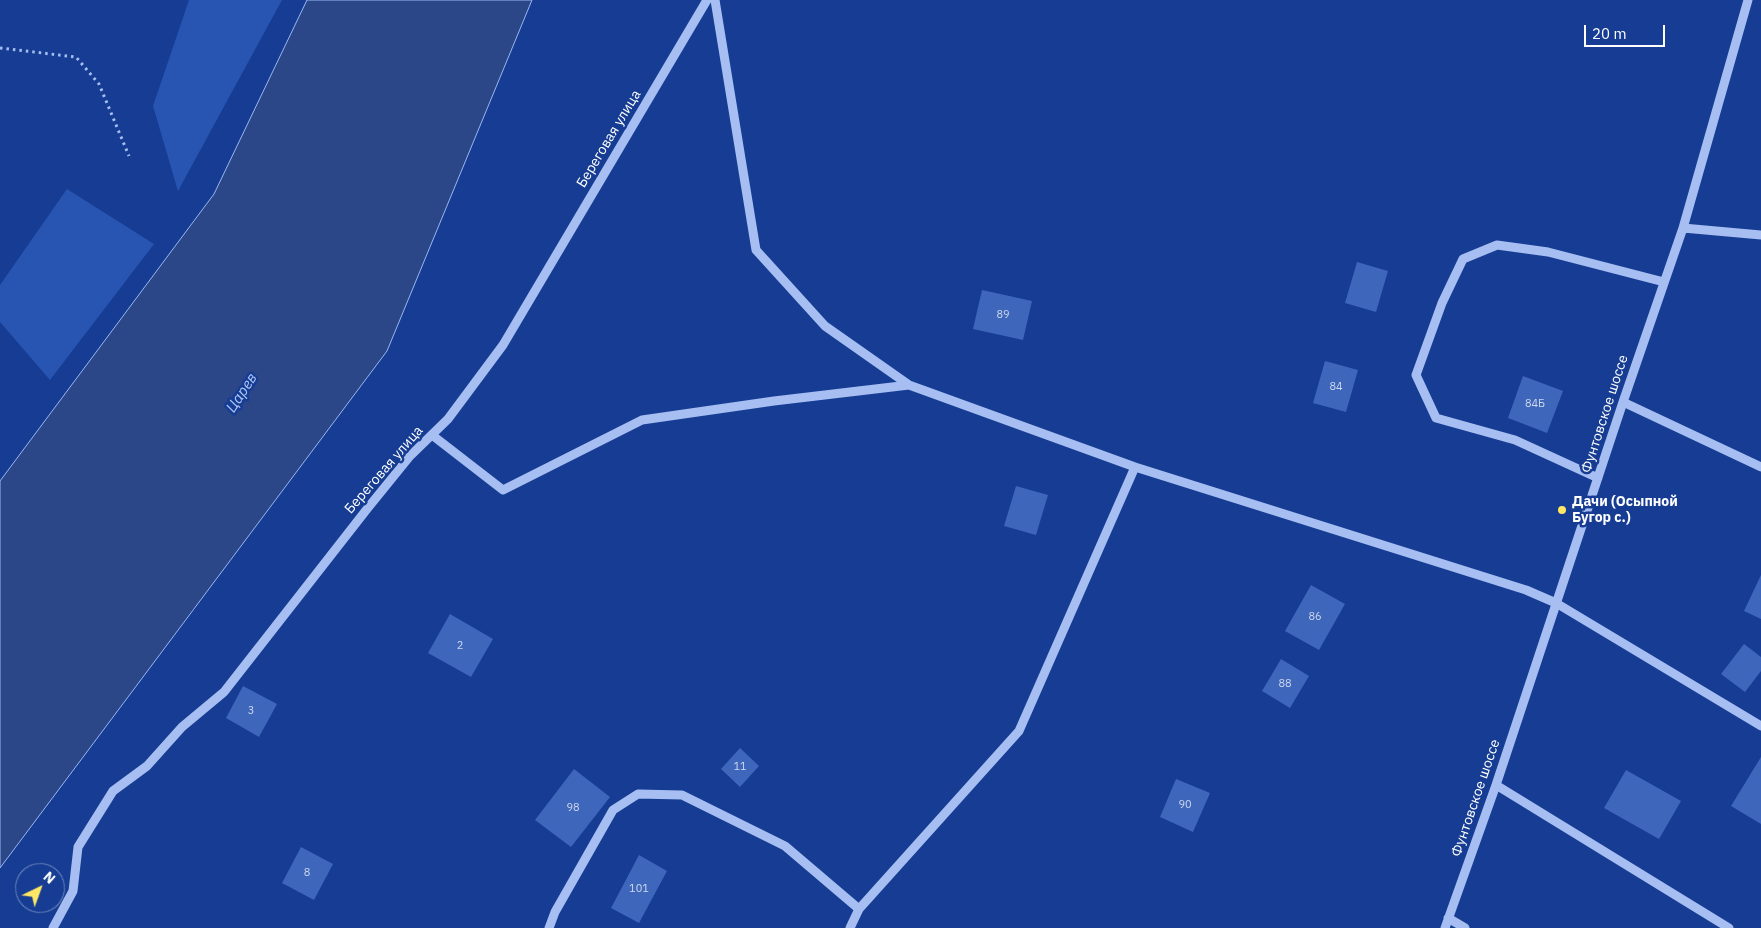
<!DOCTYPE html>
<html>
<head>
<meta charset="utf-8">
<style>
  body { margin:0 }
  #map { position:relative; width:1761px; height:928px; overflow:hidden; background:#163d93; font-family:"IBM Plex Sans",sans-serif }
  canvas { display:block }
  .north { position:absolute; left:15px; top:863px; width:50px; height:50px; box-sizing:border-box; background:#163d93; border:1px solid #738bbe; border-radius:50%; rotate:42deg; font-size:14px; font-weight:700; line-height:20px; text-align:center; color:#fff }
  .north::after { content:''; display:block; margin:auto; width:18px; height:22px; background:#ffe765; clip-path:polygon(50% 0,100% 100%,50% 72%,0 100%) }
  .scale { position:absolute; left:1584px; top:25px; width:81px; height:22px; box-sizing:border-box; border:2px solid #fff; border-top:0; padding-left:6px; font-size:15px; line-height:18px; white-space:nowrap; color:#fff; -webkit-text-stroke:4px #163d93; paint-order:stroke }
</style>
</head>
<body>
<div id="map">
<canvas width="1761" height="928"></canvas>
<div class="north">N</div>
<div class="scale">20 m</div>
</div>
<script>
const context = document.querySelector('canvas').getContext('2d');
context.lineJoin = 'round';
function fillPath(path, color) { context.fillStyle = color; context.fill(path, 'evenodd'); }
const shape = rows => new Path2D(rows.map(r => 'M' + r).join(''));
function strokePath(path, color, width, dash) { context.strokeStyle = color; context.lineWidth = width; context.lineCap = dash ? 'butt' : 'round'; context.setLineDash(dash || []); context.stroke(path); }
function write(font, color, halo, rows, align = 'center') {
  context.font = font + ' "IBM Plex Sans",sans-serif'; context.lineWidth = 5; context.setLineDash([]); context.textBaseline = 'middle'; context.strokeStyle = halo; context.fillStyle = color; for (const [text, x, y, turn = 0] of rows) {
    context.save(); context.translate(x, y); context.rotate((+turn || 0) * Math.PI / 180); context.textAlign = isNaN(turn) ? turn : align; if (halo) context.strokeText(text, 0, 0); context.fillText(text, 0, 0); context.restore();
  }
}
const green = shape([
  [189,0,282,0,178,191,153,106],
  [67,189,154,244,50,380,0,322,0,285]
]);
const water = shape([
  [307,0,532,0,387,351,0,868,0,481,214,194,307,0]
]);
const building = shape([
  [1357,262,1388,271,1376,312,1345,303],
  [982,290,1032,301,1023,340,973,329],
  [1325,361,1358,370,1346,412,1313,403],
  [1523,376,1563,391,1547,433,1508,418],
  [1016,486,1048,495,1036,535,1004,526],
  [1761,575,1761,619,1744,611],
  [1311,585,1345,604,1319,650,1285,631],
  [450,614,493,639,471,677,428,653],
  [1744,644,1761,657,1761,671,1745,692,1721,674],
  [1281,659,1309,676,1290,708,1262,691],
  [243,686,277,704,259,737,226,718],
  [740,748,759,766,740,787,721,769],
  [1761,757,1761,824,1731,806],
  [574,769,610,797,571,847,535,820],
  [1626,770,1681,801,1659,839,1604,808],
  [1176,779,1210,793,1193,832,1160,817],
  [301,847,333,864,314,900,282,883],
  [639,855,667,871,639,923,611,908]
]);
const path = shape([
  [0,48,76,57,99,84,129,156]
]);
const minor = shape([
  [715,0,756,250,825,326,909,385,1135,467],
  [1683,228,1761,235],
  [1623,402,1761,467],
  [432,435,503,490,642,420,774,401,909,385],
  [1598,478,1515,440,1436,418,1416,375,1442,303,1463,259,1497,245,1548,252,1664,282],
  [1496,785,1729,928],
  [1448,918,1465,928],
  [53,928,73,891,78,847,113,791,147,766,182,727,224,692,367,509,410,456,448,419,503,345,707,0],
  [549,928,555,912,613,810,638,794,682,795,785,846,859,909],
  [850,928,859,909,1019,731,1135,467,1526,590,1556,603,1761,726],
  [1445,928,1496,785,1623,402,1683,228,1748,0]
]);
const markers = [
  [1562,510,5,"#ffe765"]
];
const numberNames = [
  ["89",1003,315],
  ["84",1336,387],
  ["84Б",1535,404],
  ["86",1315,617],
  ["2",460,646],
  ["88",1285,684],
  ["3",251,711],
  ["11",740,767],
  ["90",1185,805],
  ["98",573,808],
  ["8",307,873],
  ["101",639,889]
];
const streetNames = [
  ["Береговая улица",609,139,-59],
  ["Фунтовское шоссе",1605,414,-72],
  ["Береговая улица",384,470,-49],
  ["Фунтовское шоссе",1476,798,-71]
];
const poiNames = [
  ["Дачи (Осыпной",1572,502],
  ["Бугор с.)",1572,518]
];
const waterNames = [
  ["Царев",242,393,-57]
];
fillPath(green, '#2855b2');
fillPath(water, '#2c4788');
strokePath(water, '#98b7f3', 1);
fillPath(building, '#3e66bb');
strokePath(path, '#a6bef1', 3, [2.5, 4]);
strokePath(minor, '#a6bef1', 9);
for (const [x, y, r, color] of markers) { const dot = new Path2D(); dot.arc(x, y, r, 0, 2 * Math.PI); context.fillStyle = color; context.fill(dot); strokePath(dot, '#163d93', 2); }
write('11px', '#cfd9ee', null, numberNames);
write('14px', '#fff', '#163d93', streetNames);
write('bold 14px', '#fff', '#163d93', poiNames, 'left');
write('italic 15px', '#b2c9f8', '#163d93', waterNames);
</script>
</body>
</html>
